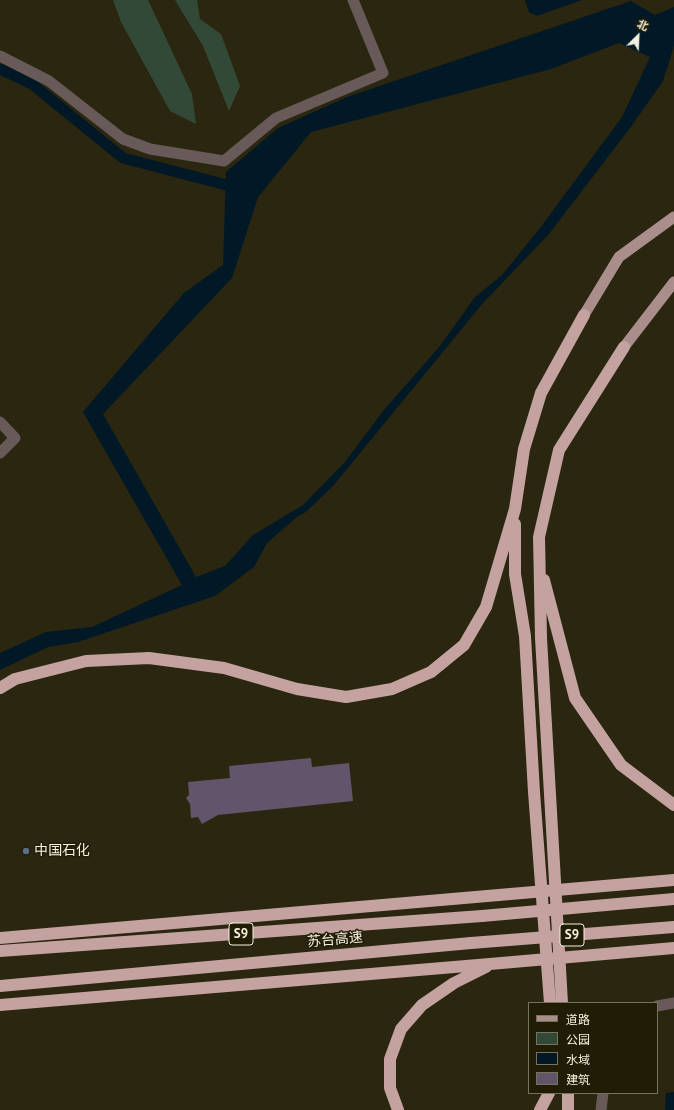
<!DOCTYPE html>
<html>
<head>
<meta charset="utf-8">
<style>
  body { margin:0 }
  #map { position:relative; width:674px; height:1110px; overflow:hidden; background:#2b260f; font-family:"PT Sans","Noto Sans SC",sans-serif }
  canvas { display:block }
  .legend { position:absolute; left:528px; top:1002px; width:130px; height:92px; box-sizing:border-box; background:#211d05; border:1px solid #75725d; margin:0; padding:5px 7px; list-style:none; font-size:12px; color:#f4f1e2 }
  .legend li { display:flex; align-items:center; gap:8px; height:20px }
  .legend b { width:20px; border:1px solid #75725d }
  .north { position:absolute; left:618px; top:16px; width:40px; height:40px; -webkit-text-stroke:3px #211d05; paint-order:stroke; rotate:24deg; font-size:11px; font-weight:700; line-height:16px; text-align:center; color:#f4f1e2 }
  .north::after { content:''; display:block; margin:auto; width:14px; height:18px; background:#f4f1e2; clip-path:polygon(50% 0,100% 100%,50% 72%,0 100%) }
</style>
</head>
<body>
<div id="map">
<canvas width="674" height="1110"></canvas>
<ul class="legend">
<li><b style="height:5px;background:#aa8e8c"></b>道路</li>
<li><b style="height:11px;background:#334938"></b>公园</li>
<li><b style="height:11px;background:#011926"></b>水域</li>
<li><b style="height:11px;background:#62546a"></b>建筑</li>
</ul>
<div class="north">北</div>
</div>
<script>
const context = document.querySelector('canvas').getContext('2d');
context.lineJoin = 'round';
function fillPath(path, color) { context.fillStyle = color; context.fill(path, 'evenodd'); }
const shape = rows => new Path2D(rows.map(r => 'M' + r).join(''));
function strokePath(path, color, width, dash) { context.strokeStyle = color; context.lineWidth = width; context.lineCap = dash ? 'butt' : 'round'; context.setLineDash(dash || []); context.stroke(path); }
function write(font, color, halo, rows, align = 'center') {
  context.font = font + ' "PT Sans","Noto Sans SC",sans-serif'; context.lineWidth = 3; context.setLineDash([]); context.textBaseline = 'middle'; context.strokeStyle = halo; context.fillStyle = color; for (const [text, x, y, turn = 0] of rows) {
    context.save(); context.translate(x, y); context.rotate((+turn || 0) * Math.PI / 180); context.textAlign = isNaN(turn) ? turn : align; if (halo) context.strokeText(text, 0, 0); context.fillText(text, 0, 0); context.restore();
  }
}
const green = shape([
  [113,0,148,0,192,94,196,124,170,111,121,22],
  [175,0,197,0,200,19,221,34,240,86,229,111,203,46]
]);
const water = shape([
  [525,0,582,0,537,16,529,12],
  [631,1,655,15,674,7,674,46,663,81,630,128,549,234,483,303,333,486,306,512,298,516,267,543,254,567,215,596,78,642,48,647,0,670,0,653,46,632,92,627,182,585,83,412,184,293,223,265,226,172,278,128,347,97],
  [619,43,650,57,622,117,540,228,502,275,475,297,440,346,383,411,345,462,303,505,253,535,225,566,196,577,103,414,232,278,258,197,311,132,551,69],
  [674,1092,674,1110,665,1110,666,1093]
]);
const canal = shape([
  [0,69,32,84,123,158,238,188]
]);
const building = shape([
  [311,758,312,767,349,763,353,801,218,815,202,824,198,817,191,818,190,804,186,798,189,795,188,782,230,778,229,766]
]);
const minor = shape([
  [0,56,49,81,123,139,150,149,224,161,276,118,383,73,353,0],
  [0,422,15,438,0,453],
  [657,1006,674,1003],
  [601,1110,603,1093]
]);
const primary = shape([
  [584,315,619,257,674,217],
  [624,347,674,282]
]);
const motorway = shape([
  [515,524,515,574,525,636,534,792,550,1003],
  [544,580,575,698,621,765,674,805],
  [0,688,15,679,86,661,149,658,224,668,297,689,346,697,392,689,431,672,464,645,486,607,515,509,524,449,541,393,584,315],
  [0,938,487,896],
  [0,951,482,916],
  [0,986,471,943],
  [562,1003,541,638,539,537,559,450,624,347],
  [0,1005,490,964],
  [568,1093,568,1110],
  [398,1110,390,1088,390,1059,401,1029,422,1005,454,983,486,967],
  [540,1110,549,1093]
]);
const motorwayBridge = shape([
  [487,896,674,880],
  [482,916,674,899],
  [471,943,674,927],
  [490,964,674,948]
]);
const markers = [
  [26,851,4,"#5c6f8a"]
];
const shields = [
  [241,934,24],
  [572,935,24]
];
const shieldNames = [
  ["S9",241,934],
  ["S9",572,935]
];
const poiNames = [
  ["中国石化",34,851]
];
const streetNames = [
  ["苏台高速",335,940,-5]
];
fillPath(green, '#334938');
fillPath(water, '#011926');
strokePath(canal, '#011926', 11);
fillPath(building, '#62546a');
strokePath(minor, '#685a59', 11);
strokePath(primary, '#aa8e8c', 11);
strokePath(motorway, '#c4a29f', 12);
strokePath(motorwayBridge, '#c4a29f', 12);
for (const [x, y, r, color] of markers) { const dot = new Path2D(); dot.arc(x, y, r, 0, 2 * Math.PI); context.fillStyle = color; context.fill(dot); strokePath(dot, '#211d05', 1.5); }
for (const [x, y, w] of shields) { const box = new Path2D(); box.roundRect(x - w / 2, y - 11, w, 22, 3); context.fillStyle = '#211d05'; context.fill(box); strokePath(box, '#f4f1e2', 1); }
write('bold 13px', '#f4f1e2', null, shieldNames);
write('14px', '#f4f1e2', '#211d05', poiNames, 'left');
write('14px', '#f4f1e2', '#211d05', streetNames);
</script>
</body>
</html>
